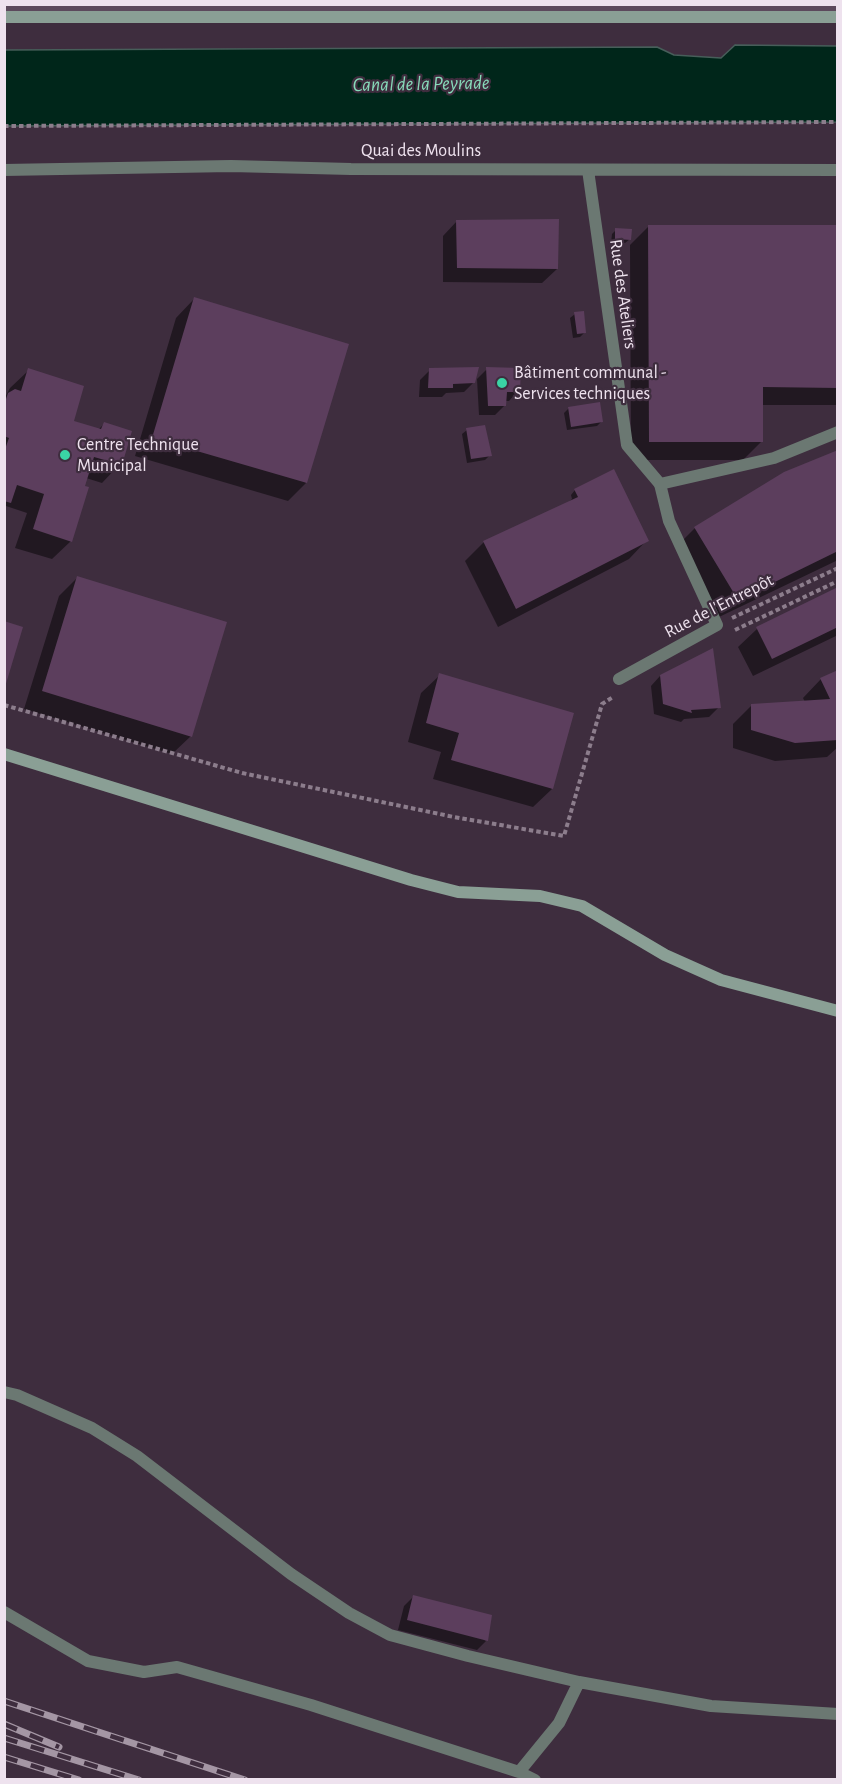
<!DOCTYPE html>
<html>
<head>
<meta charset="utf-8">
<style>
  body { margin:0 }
  #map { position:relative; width:842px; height:1784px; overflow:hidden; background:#3e2d3e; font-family:"Alegreya Sans",sans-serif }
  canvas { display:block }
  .frame { position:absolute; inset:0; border:6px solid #eee2ee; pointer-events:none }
</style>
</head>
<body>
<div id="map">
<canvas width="842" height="1784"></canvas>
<div class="frame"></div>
</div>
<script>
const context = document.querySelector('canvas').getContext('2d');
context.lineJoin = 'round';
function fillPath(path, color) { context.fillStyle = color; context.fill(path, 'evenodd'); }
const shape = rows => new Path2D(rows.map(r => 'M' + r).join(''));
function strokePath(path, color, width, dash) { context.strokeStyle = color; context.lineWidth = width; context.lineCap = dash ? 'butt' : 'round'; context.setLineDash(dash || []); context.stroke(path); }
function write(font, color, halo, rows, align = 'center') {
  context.font = font + ' "Alegreya Sans",sans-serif'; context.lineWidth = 4.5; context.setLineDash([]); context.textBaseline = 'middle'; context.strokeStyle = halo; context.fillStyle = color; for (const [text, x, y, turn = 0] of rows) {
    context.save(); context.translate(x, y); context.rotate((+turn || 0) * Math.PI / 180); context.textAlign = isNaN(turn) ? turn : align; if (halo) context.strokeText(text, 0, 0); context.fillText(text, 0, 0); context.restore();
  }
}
const green = shape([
  [5,4,838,5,837,11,5,11]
]);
const water = shape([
  [735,45,837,46,837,122,5,126,5,50,657,47,674,55,721,58,735,45]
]);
const shadow = shape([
  [457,221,557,269,542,283,443,282,443,236],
  [649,226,838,227,838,405,762,405,761,442,743,460,631,460,630,245],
  [616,230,630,239,625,243,611,243,612,234],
  [194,299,306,483,288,501,135,456,176,318],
  [575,314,585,332,580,337,573,338,570,318],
  [487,369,518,391,509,401,505,401,505,405,495,415,479,415,477,379],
  [29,370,72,422,98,430,104,424,120,464,102,483,86,478,71,541,52,559,15,548,27,513,6,506,4,508,4,399,10,388],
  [430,370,474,382,464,392,446,393,442,397,419,397,420,380],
  [569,408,602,421,597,426,567,430,564,413],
  [467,430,490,455,485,460,467,463,462,434],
  [838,451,838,560,719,617,677,546,695,528],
  [575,490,647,540,629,559,498,627,465,561,484,542,569,502,572,499,571,495],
  [77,578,191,736,172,754,24,709,59,596],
  [838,589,838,635,753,676,738,647,757,629],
  [838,671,838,747,827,757,775,761,733,748,733,724,752,705,805,702,803,698,821,679],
  [440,675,552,789,533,807,433,779,441,752,408,742,421,693],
  [660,676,719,707,709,717,684,719,681,722,654,714,651,686],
  [414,1596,486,1641,477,1650,398,1630,404,1606]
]);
const building = shape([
  [559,219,558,269,457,268,456,220],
  [648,225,838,225,838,388,763,387,763,442,649,442],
  [615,228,632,229,631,240,615,239],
  [194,297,349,344,307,483,152,438],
  [584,311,586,333,577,334,574,312],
  [479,367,475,383,453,384,453,388,428,388,429,368],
  [486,367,521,368,520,392,507,392,506,406,488,406],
  [28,368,84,386,74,421,101,429,104,422,132,431,122,465,94,457,85,486,89,487,72,542,33,529,44,494,17,485,11,503,4,501,4,452,9,438,4,436,4,398,6,399,8,393,15,389,21,391],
  [600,402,603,422,571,427,568,407],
  [485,425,492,456,471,459,466,428],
  [838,450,838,551,738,600,694,527,784,472],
  [614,469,649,541,516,609,483,541,578,497,574,489],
  [77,576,227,622,192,737,42,691],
  [838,587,838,627,772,659,756,627],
  [4,621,23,627,5,687,4,687],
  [713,648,721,708,691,710,692,713,663,704,660,675],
  [838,670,838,740,795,743,751,730,751,704,830,699,820,678],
  [439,673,574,713,553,789,451,760,459,733,426,723],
  [413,1595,492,1615,488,1641,407,1620]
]);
const path = shape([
  [4,126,838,122],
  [732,618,838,568],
  [735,630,838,581],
  [4,705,242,773,454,817,564,836,602,704,613,697]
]);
const lane = shape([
  [619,679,717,625,669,521,660,484],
  [4,1392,17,1395,92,1428,137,1456,291,1574,349,1613,390,1635,468,1656,579,1682,711,1706,838,1714],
  [4,1612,88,1661,144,1672,177,1667,311,1705,519,1772,535,1780],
  [519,1772,559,1723,579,1682]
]);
const street = shape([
  [4,170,231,166,351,169,838,170],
  [588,170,627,445,660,484,774,458,838,432]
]);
const secondary = shape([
  [4,17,838,17],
  [4,754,411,880,458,892,540,896,582,906,665,955,721,980,838,1011]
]);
const rail = shape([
  [4,1701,245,1780],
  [4,1724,59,1747],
  [4,1738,139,1780],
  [4,1757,79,1780]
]);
const markers = [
  [502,383,6,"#3ad4a5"],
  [65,455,6,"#3ad4a5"]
];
const streetNames = [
  ["Quai des Moulins",421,151],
  ["Rue des Ateliers",623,294,82],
  ["Rue de l'Entrepôt",719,606,-27]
];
const poiNames = [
  ["Bâtiment communal -",514,373],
  ["Services techniques",514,394],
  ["Centre Technique",77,445],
  ["Municipal",77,466]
];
const waterNames = [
  ["Canal de la Peyrade",421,84,-1]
];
fillPath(green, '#5c495c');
fillPath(water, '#00261a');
strokePath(water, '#475e5a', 1.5);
fillPath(shadow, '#0007');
fillPath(building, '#5c3e5d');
strokePath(path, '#8c7d8c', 4, [4.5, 3]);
strokePath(lane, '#6b7872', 12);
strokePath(street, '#6b7872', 12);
strokePath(secondary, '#8a9f95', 12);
strokePath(rail, '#a496a4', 7);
strokePath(rail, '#3e2d3e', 4.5, [14]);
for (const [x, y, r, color] of markers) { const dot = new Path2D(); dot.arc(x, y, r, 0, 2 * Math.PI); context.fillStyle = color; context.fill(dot); strokePath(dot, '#3e2d3e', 2); }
write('18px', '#eee2ee', '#3e2d3e', streetNames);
write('18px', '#eee2ee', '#3e2d3e', poiNames, 'left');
write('italic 20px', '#87d9b9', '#3e2d3e', waterNames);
</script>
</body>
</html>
